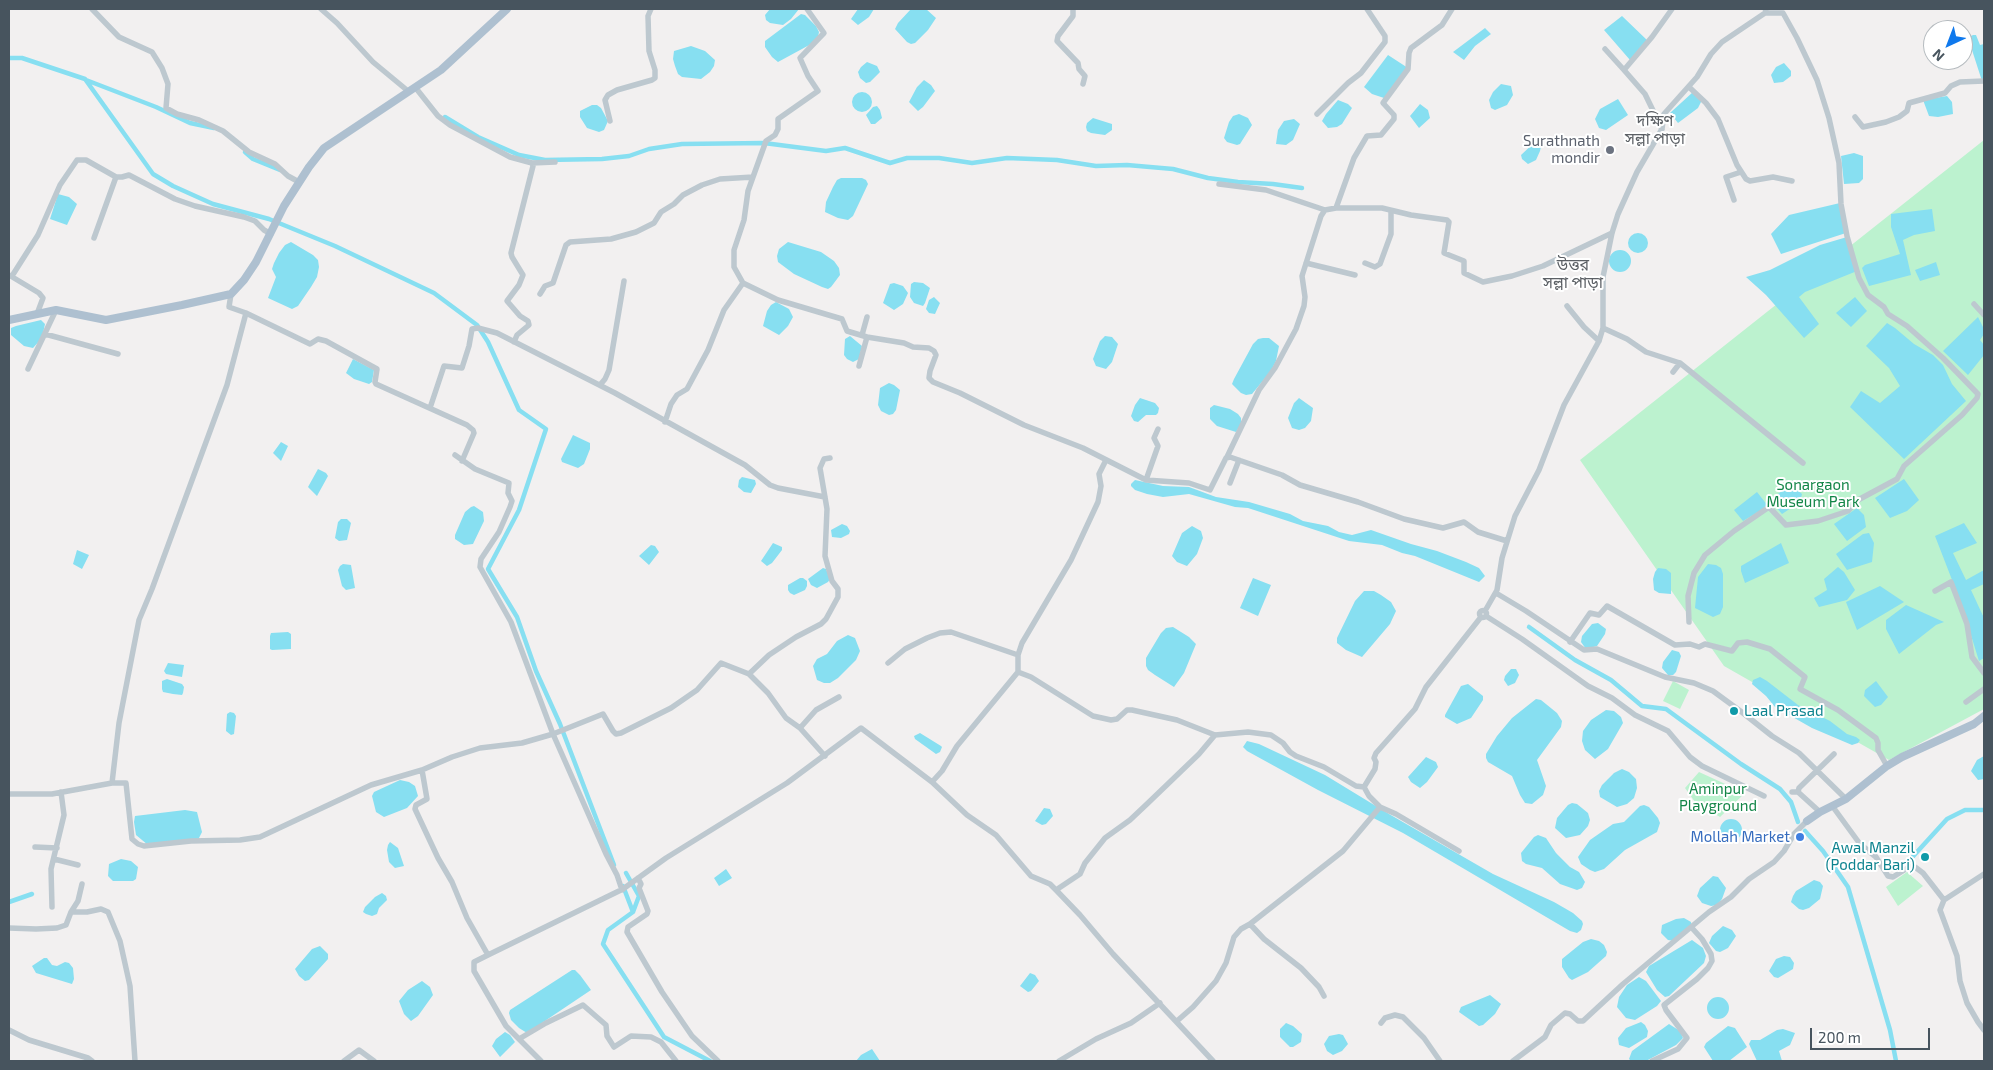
<!DOCTYPE html>
<html>
<head>
<meta charset="utf-8">
<style>
  body { margin:0 }
  #map { position:relative; width:1993px; height:1070px; overflow:hidden; background:#f2f0f0; font-family:"Exo 2",sans-serif }
  canvas { display:block }
  .frame { position:absolute; inset:0; border:10px solid #47545e; pointer-events:none }
  .north { position:absolute; left:1923px; top:20px; width:50px; height:50px; box-sizing:border-box; background:#fff; border:1px solid #b5bbbf; border-radius:50%; rotate:223deg; font-size:14px; font-weight:700; line-height:20px; text-align:center; color:#47545e }
  .north::after { content:''; display:block; margin:auto; width:18px; height:22px; background:#0f79ed; clip-path:polygon(50% 0,100% 100%,50% 72%,0 100%) }
  .scale { position:absolute; left:1810px; top:1028px; width:120px; height:22px; box-sizing:border-box; border:2px solid #47545e; border-top:0; padding-left:6px; font-size:15px; line-height:18px; white-space:nowrap; color:#47545e; -webkit-text-stroke:4px #fff; paint-order:stroke }
</style>
</head>
<body>
<div id="map">
<canvas width="1993" height="1070"></canvas>
<div class="frame"></div>
<div class="north">N</div>
<div class="scale">200 m</div>
</div>
<script>
const context = document.querySelector('canvas').getContext('2d');
context.lineJoin = 'round';
function fillPath(path, color) { context.fillStyle = color; context.fill(path, 'evenodd'); }
const shape = rows => new Path2D(rows.map(r => 'M' + r).join(''));
function strokePath(path, color, width, dash) { context.strokeStyle = color; context.lineWidth = width; context.lineCap = dash ? 'butt' : 'round'; context.setLineDash(dash || []); context.stroke(path); }
function write(font, color, halo, rows, align = 'center') {
  context.font = font + ' "Exo 2","Noto Sans Bengali",sans-serif'; context.lineWidth = 4; context.setLineDash([]); context.textBaseline = 'middle'; context.strokeStyle = halo; context.fillStyle = color; for (const [text, x, y, turn = 0] of rows) {
    context.save(); context.translate(x, y); context.rotate((+turn || 0) * Math.PI / 180); context.textAlign = isNaN(turn) ? turn : align; if (halo) context.strokeText(text, 0, 0); context.fillText(text, 0, 0); context.restore();
  }
}
const green = shape([
  [1984,140,1984,709,1889,760,1724,666,1580,460],
  [1673,681,1689,690,1680,709,1663,701],
  [1699,772,1745,793,1720,817,1695,802,1685,788],
  [1907,872,1923,886,1898,906,1886,887]
]);
const water = shape([
  [770,9,799,9,791,19,783,25,770,23,766,20,765,15],
  [858,9,874,9,869,17,858,25,851,19],
  [911,9,926,9,936,18,928,30,915,43,911,44,907,42,895,29,898,23],
  [801,14,805,15,816,26,819,32,818,37,813,43,778,62,772,57,765,47,765,41],
  [1622,16,1648,41,1630,60,1604,30],
  [1485,28,1491,34,1475,46,1464,60,1453,52],
  [1973,35,1976,35,1980,45,1984,44,1984,80,1982,81,1972,50,1963,52,1963,40],
  [691,46,705,51,715,60,714,66,710,72,701,79,682,77,678,74,675,66,673,59,674,51],
  [1388,55,1408,68,1384,98,1372,94,1364,87],
  [867,62,877,66,880,72,870,82,866,83,860,78,858,72,861,67],
  [1784,63,1791,71,1791,76,1783,82,1774,83,1771,75,1776,67],
  [924,80,931,85,935,91,923,107,918,111,909,102,917,87],
  [1501,84,1511,86,1513,95,1507,105,1495,110,1491,108,1489,100,1493,92],
  [1693,92,1702,100,1698,108,1678,123,1670,113],
  '852 102a10 10 0 1 1 20 0a10 10 0 1 1-20 0Z',
  [1947,96,1952,102,1953,114,1938,117,1929,116,1923,100],
  [1618,99,1628,115,1606,130,1599,128,1595,119,1600,109],
  [1338,100,1348,104,1352,108,1342,124,1337,127,1328,128,1322,121,1326,114],
  [1420,104,1428,110,1430,118,1419,128,1410,116],
  [592,105,597,105,601,108,608,121,604,130,599,132,587,128,580,117,580,111],
  [877,106,880,110,882,118,875,124,871,124,866,115,873,107],
  [1239,114,1248,118,1252,125,1240,144,1237,145,1227,142,1224,138,1229,122,1233,116],
  [1093,118,1112,124,1112,130,1105,135,1091,133,1087,131,1086,127,1087,123],
  [1294,119,1300,124,1293,140,1286,145,1276,144,1278,130,1284,121],
  [1537,140,1542,142,1540,151,1536,160,1528,164,1522,159,1521,155],
  [1854,153,1863,156,1863,179,1859,183,1844,184,1841,156],
  [841,178,862,178,866,180,868,184,853,216,848,220,838,218,825,212,826,202,833,187,837,180],
  [58,194,69,197,77,204,67,225,50,219],
  [1840,203,1846,233,1781,254,1771,234,1789,215],
  [1932,209,1935,231,1914,235,1903,240,1911,275,1869,286,1862,268,1865,265,1900,254,1891,227,1891,214],
  '1628 243a10 10 0 1 1 20 0a10 10 0 1 1-20 0Z',
  [1847,237,1857,271,1805,292,1799,297,1819,324,1804,338,1766,295,1746,277,1770,270,1820,245],
  [291,242,313,255,318,260,319,267,317,277,311,287,298,306,292,309,268,298,276,277,272,269,274,263,279,253,285,245],
  [788,242,821,252,834,261,839,268,840,275,831,287,828,289,822,287,794,274,778,262,777,256,779,249],
  '1609 261a11 11 0 1 1 22 0a11 11 0 1 1-22 0Z',
  [1936,262,1940,275,1920,281,1915,270],
  [914,282,923,283,930,288,925,303,923,306,914,303,910,297,911,284],
  [894,283,903,286,908,293,903,304,894,310,883,303,890,284],
  [934,297,940,303,935,314,929,313,926,309,929,300],
  [1855,297,1867,311,1851,327,1836,313],
  [776,302,789,309,793,317,788,326,779,335,763,326,767,311,771,305],
  [1978,317,1984,329,1984,334,1980,340,1984,345,1984,355,1968,375,1943,351],
  [41,320,45,324,42,338,33,348,24,346,11,335,11,328,16,326],
  [1887,323,1895,328,1914,344,1933,355,1943,365,1952,384,1966,401,1904,459,1850,407,1861,391,1880,403,1900,386,1889,368,1866,346],
  [850,336,862,346,859,359,853,362,847,359,844,355,845,339],
  [1105,336,1112,337,1118,344,1112,362,1106,369,1096,366,1093,359,1100,341],
  [1263,338,1269,338,1279,346,1276,361,1271,371,1252,394,1246,395,1241,393,1232,384,1234,379,1253,344,1258,339],
  [353,359,374,370,372,382,369,384,354,379,346,373],
  [889,383,894,385,900,390,896,410,893,414,889,415,881,411,878,405,880,388],
  [1140,398,1155,403,1159,408,1158,413,1156,415,1146,415,1138,422,1134,421,1131,416,1135,405],
  [1299,398,1313,408,1311,421,1305,428,1299,430,1292,428,1288,418,1294,403],
  [1214,405,1230,409,1238,414,1241,418,1241,424,1236,432,1217,426,1210,419,1210,408],
  [573,435,590,443,590,449,584,464,578,468,562,462,561,459],
  [281,442,288,446,281,461,273,453],
  [318,469,326,473,328,476,317,496,308,487],
  [742,477,755,480,756,484,751,493,744,492,738,487,739,480],
  [1904,479,1919,500,1907,511,1890,518,1875,498],
  [1135,480,1163,486,1189,487,1216,497,1249,502,1290,514,1303,521,1328,526,1339,532,1352,535,1371,530,1411,544,1437,551,1466,562,1479,568,1485,576,1479,582,1415,556,1402,553,1382,545,1349,541,1248,508,1235,507,1189,494,1163,497,1147,494,1135,490,1131,486,1131,484],
  [1791,485,1802,494,1800,502,1782,514,1771,501,1772,498],
  [1757,492,1768,506,1743,521,1734,510],
  [474,506,483,512,484,521,473,544,464,545,455,539,455,535,465,512,471,507],
  [1857,508,1864,515,1866,527,1847,541,1834,524],
  [341,519,347,519,351,523,347,540,339,541,335,538,338,522],
  [1964,523,1977,543,1953,553,1966,580,1984,570,1984,584,1971,590,1984,618,1984,658,1979,661,1961,603,1935,536],
  [842,524,847,526,850,531,849,534,841,538,832,537,831,530],
  [1192,526,1201,531,1203,538,1197,554,1187,566,1177,562,1172,556,1182,533],
  [1869,533,1874,543,1872,562,1847,570,1836,554,1863,534],
  [773,543,782,547,782,550,772,563,767,566,761,561],
  [1781,543,1789,563,1745,583,1741,571,1741,566],
  [651,545,655,546,659,552,649,565,639,556],
  [77,550,89,555,82,569,73,564],
  [343,564,351,565,355,588,346,590,342,586,338,570,340,566],
  [1708,564,1716,565,1721,568,1723,574,1723,607,1720,614,1713,617,1695,608,1698,577],
  [1838,567,1844,572,1855,590,1847,600,1819,607,1814,598,1827,590,1824,579],
  [823,568,826,569,830,579,828,582,817,588,811,585,808,579],
  [1658,568,1666,569,1671,573,1671,594,1659,593,1654,590,1653,579,1655,572],
  [800,578,803,578,807,581,807,586,805,590,794,595,790,593,788,590,788,585],
  [1253,578,1271,585,1258,616,1240,608],
  [1880,586,1904,602,1857,630,1846,602],
  [1364,591,1374,591,1381,595,1391,602,1396,611,1390,624,1362,657,1346,650,1337,643,1337,638,1355,601],
  [1906,605,1944,622,1936,625,1899,654,1886,629,1886,620],
  [1598,623,1606,629,1605,634,1597,646,1586,649,1581,642,1582,636,1592,624],
  [1173,627,1189,637,1196,644,1184,673,1174,687,1155,675,1148,670,1146,666,1146,658,1161,633,1166,628],
  [288,632,291,634,291,649,272,650,270,649,270,636,271,633],
  [848,635,855,638,860,651,856,660,838,678,830,683,824,683,817,680,813,666,817,659,827,654,837,641],
  [1672,650,1679,652,1681,656,1676,672,1673,675,1668,675,1662,668,1663,662],
  [168,663,184,665,182,677,166,674,164,671],
  [1511,669,1516,669,1519,675,1515,683,1508,686,1504,680,1505,676],
  [1760,677,1767,681,1798,705,1830,721,1847,734,1856,737,1860,740,1858,743,1852,745,1812,728,1775,707,1766,696,1752,684,1753,680],
  [167,679,182,684,184,687,183,693,182,695,173,694,163,692,162,689,162,681],
  [1876,681,1888,697,1881,705,1875,707,1864,696,1865,690],
  [1468,684,1483,696,1483,700,1471,718,1457,724,1445,717,1445,715,1461,686],
  [1536,699,1541,700,1557,713,1562,721,1561,727,1537,760,1546,786,1543,795,1532,804,1525,803,1520,795,1512,776,1488,762,1486,758,1486,754,1497,736,1512,718],
  [1606,710,1614,711,1621,717,1623,723,1608,749,1595,759,1585,750,1582,741,1583,731,1591,720],
  [230,712,234,713,236,716,234,734,231,735,226,731,227,714],
  [920,733,941,746,942,747,940,752,936,754,915,739,914,736],
  [1247,741,1259,744,1325,775,1389,814,1493,874,1554,902,1573,913,1582,921,1583,924,1581,930,1577,933,1570,931,1403,833,1318,790,1247,751,1243,747],
  [1984,756,1984,779,1978,780,1971,771,1977,760],
  [1426,757,1436,762,1438,767,1427,782,1420,788,1411,782,1408,777],
  [1622,769,1629,772,1636,779,1637,788,1634,798,1627,804,1617,807,1600,797,1599,791,1602,785,1614,773],
  [400,780,409,782,415,786,418,796,407,808,384,817,376,812,372,796,374,792],
  [1572,803,1577,804,1588,813,1590,820,1588,826,1580,835,1566,838,1555,828,1557,818,1568,805],
  [1644,805,1649,807,1658,818,1660,823,1657,832,1625,850,1604,869,1595,872,1590,870,1581,864,1578,857,1590,840,1613,824,1624,822,1640,806],
  [1044,808,1050,809,1053,816,1046,824,1042,825,1035,821],
  [185,810,197,812,202,832,198,840,148,845,136,835,134,822,135,816],
  '1720 830a11 11 0 1 1 22 0a11 11 0 1 1-22 0Z',
  [1538,835,1546,838,1556,853,1570,867,1579,872,1585,882,1582,888,1577,890,1560,884,1542,868,1526,864,1522,861,1521,853,1534,837],
  [390,842,398,848,404,866,395,868,389,862,387,850,388,845],
  [121,859,131,861,138,867,136,879,133,881,113,881,108,876,109,864],
  [726,869,732,878,719,886,714,878],
  [1713,876,1718,877,1726,888,1722,899,1717,905,1711,906,1702,903,1697,896,1700,888],
  [1814,880,1820,882,1823,886,1820,899,1809,908,1803,910,1799,909,1791,902,1793,896,1796,891],
  [382,893,386,896,387,900,379,908,377,914,372,916,366,914,363,912,365,907,375,897],
  [1684,918,1691,922,1692,927,1674,941,1668,940,1661,933,1662,925,1676,919],
  [1723,926,1732,930,1736,936,1728,948,1720,952,1716,951,1709,943,1712,936],
  [1591,939,1599,941,1604,945,1607,952,1606,956,1588,972,1572,980,1569,978,1562,967,1562,959,1583,942],
  [1692,940,1703,948,1706,956,1704,963,1669,996,1665,997,1657,990,1646,972,1649,966],
  [320,946,328,954,328,959,309,980,305,981,299,976,295,969,312,949],
  [1784,956,1790,957,1794,963,1793,969,1778,978,1774,977,1769,971,1776,959],
  [44,958,47,958,52,965,57,966,65,962,69,963,73,968,74,979,72,984,36,973,32,966],
  [572,970,575,970,580,975,591,990,527,1033,519,1028,511,1020,509,1013,510,1010],
  [1030,973,1035,975,1039,981,1031,991,1028,992,1020,986],
  [1639,977,1646,981,1661,1001,1657,1006,1635,1020,1626,1018,1617,1007,1619,997,1627,985],
  [422,981,430,987,433,995,418,1016,411,1021,404,1014,399,1001,408,990],
  [1490,995,1501,1004,1495,1014,1483,1025,1479,1026,1459,1012,1461,1007],
  '1707 1008a11 11 0 1 1 22 0a11 11 0 1 1-22 0Z',
  [1641,1022,1645,1025,1648,1031,1647,1037,1629,1048,1619,1045,1618,1038,1626,1028],
  [1286,1023,1293,1026,1302,1034,1301,1042,1293,1047,1290,1047,1280,1037,1280,1029],
  [1669,1024,1680,1031,1683,1038,1676,1045,1646,1061,1631,1061,1629,1059,1632,1051],
  [1728,1026,1735,1028,1747,1047,1729,1061,1713,1061,1704,1047,1706,1043],
  [1783,1029,1795,1033,1790,1045,1779,1051,1782,1061,1757,1061,1749,1044,1751,1040,1760,1040,1777,1030],
  [505,1032,510,1035,515,1042,500,1057,492,1046,496,1039],
  [1339,1034,1343,1035,1348,1044,1342,1051,1333,1055,1327,1051,1324,1044,1329,1036],
  [872,1049,880,1061,856,1061,861,1055]
]);
const canal = shape([
  [9,58,22,58,85,79,153,174,173,186,213,204,269,219,335,246,434,293,477,325,488,342,519,410,546,429,519,510,488,569,517,617,536,671,560,724,614,865],
  [86,80,156,107,190,123,214,128],
  [445,117,478,137,519,155,545,160,602,159,629,156,649,149,682,144,764,143,826,151,845,148,890,163,907,158,939,158,972,163,1007,158,1057,160,1096,166,1127,165,1173,169,1208,178,1238,182,1273,184,1302,188],
  [245,152,253,159,280,170],
  [1529,627,1575,660,1611,680,1642,706,1666,709,1741,764,1780,789,1791,802,1798,822],
  [1805,831,1823,851,1848,887,1890,1030,1896,1061],
  [1907,863,1947,819,1965,810,1984,810],
  [626,873,639,896,633,912,608,930,603,944,664,1037,710,1061],
  [623,886,633,912],
  [9,902,32,894]
]);
const minor = shape([
  [92,9,119,37,152,52,162,68,168,84,166,108,177,114,199,120,223,131,249,152,275,164,288,176,299,182],
  [321,9,337,23,373,62,408,91],
  [1073,9,1073,16,1058,36,1057,41,1078,63,1079,69,1085,76,1083,84],
  [1605,49,1624,70],
  [415,87,438,116,450,125,510,157,532,163,533,166,511,253,512,257,523,275,519,285,507,301,520,316,528,321,529,325,517,335,514,342],
  [1689,87,1706,103,1718,119,1737,165,1746,179,1750,181,1773,177,1792,181],
  [1317,114,1348,83,1361,73,1385,42,1385,36,1367,9],
  [1855,117,1863,127,1886,122,1899,117,1907,111,1909,103,1945,93,1951,86,1960,82,1984,81],
  [610,121,605,100,608,95,617,90,652,80,655,78,655,70,649,51,648,16,651,9],
  [1662,129,1645,94,1624,70,1652,37,1672,9],
  [532,163,555,162],
  [1219,184,1266,190,1325,210],
  [1734,200,1726,177,1741,172],
  [1336,208,1382,208,1411,215,1447,220,1449,222,1444,253,1464,261,1464,273,1483,282,1512,276,1543,266,1612,233],
  [94,238,116,177,122,177,129,175,175,199,195,206,244,217,255,221,264,230,271,234],
  [1306,263,1355,275],
  [1365,263,1375,267,1380,264,1391,234,1391,211],
  [9,275,39,293,43,298,37,314],
  [12,276,38,235,60,185,77,160,86,160,116,177],
  [743,283,734,267,734,250,744,220,748,191,753,177],
  [231,294,229,307,246,313,310,344,318,339,326,341,377,369,375,382,376,384,467,425,473,430,474,433,462,461],
  [540,294,545,286,553,283,566,245,570,242,611,239,636,232,654,223,661,212,674,204,683,195,702,185,720,179,753,177,766,141,775,135,778,129,778,119,818,91,808,76,800,58,824,33,807,9],
  [1974,304,1984,315],
  [1567,306,1584,327,1599,341],
  [1603,328,1627,339,1646,352,1680,363,1803,463],
  [45,334,118,354],
  [862,335,867,317],
  [859,366,867,337],
  [28,369,56,310],
  [1673,372,1680,363],
  [600,385,605,379,609,370,624,281],
  [430,408,444,366,462,368,469,346,472,329,478,328,497,333,615,393,745,465,770,485,778,488,825,497],
  [665,422,671,404,677,395,687,389,708,350,724,310,743,283,778,300,842,319,847,331,867,337,904,343,913,347,929,348,934,351,936,355,930,371,929,378,933,382,960,393,1024,425,1083,448,1146,480,1158,446,1154,438,1158,429],
  [455,455,475,469,509,483,508,493,512,501,510,507,499,532,481,559,480,567,511,622,553,734,606,854,617,875,622,890],
  [1227,457,1259,390,1275,368,1296,329,1304,306,1305,297,1302,276,1321,216,1325,210,1336,208,1354,158,1367,136,1381,135,1394,119,1394,115,1383,103,1408,69,1409,53,1411,48,1442,25,1452,9],
  [1146,480,1189,483,1210,490,1226,458,1230,457,1282,475,1300,485,1358,502,1404,519,1443,528,1464,522,1478,532,1507,541],
  [1230,483,1239,460],
  [1935,591,1951,582,1967,624,1972,657,1984,673],
  [1496,593,1526,611,1584,650,1597,649,1665,677,1694,683,1713,691,1743,713,1772,736,1799,753,1846,799],
  '1479.5 614a3.5 3.5 0 1 1 7 0a3.5 3.5 0 1 1-7 0Z',
  [1485,611,1497,590,1502,558,1515,516,1539,470,1564,405,1599,341,1603,328,1603,277,1612,233,1618,214,1637,172,1662,129,1664,114,1697,77,1711,54,1722,42,1765,13,1766,9],
  [1486,616,1522,639,1588,686,1612,698,1635,715,1668,731,1690,757,1702,766,1764,796],
  [1689,622,1688,596,1694,573,1705,555,1734,531,1769,507,1786,525,1818,521,1848,511,1858,500,1897,479,1904,466,1962,415,1977,398,1978,394,1943,358,1907,326,1888,314,1884,307,1868,295,1859,278,1847,236,1841,204,1839,163,1829,118,1817,80,1797,38,1783,13,1765,13],
  [1570,642,1590,613,1599,615,1607,606,1675,645,1690,644,1699,647,1705,644,1732,651,1738,643,1747,642,1770,649,1805,677,1800,689,1838,710,1876,738,1878,743,1878,750,1887,766],
  [888,663,905,649,927,638,940,633,951,632,1018,655],
  [1018,672,1031,677,1093,716,1111,720,1117,719,1127,710,1132,710,1177,720,1215,735,1248,732,1271,735,1283,743,1290,752,1296,756,1324,767,1356,786,1364,787,1369,796,1380,807,1396,814,1459,851],
  [749,674,769,655,796,637,821,624,826,619,838,597,838,589,832,581,825,556,827,509,820,468,824,459,830,458],
  [1966,702,1984,689],
  [800,728,816,710,839,697],
  [932,782,942,771,957,746,1018,672,1018,655,1022,643,1071,560,1098,502,1101,486,1099,474,1106,460],
  [112,783,126,783,132,839,138,844,144,846,191,841,240,840,260,837,371,785,422,770],
  [1364,787,1375,769,1376,762,1374,758,1376,753,1415,709,1426,687,1481,617],
  [1792,792,1798,792,1820,812],
  [1798,792,1799,788,1834,754],
  [9,794,52,794,112,783,119,723,139,620,152,589,227,385,246,313],
  [1833,807,1860,844,1876,857,1888,876,1893,877,1909,867,1915,867,1923,873,1944,900],
  [35,847,57,848],
  [54,859,78,865],
  [1984,874,1944,900,1940,910,1957,956,1960,981,1967,1003,1978,1022,1984,1030],
  [638,878,641,884,639,888,648,911,647,914,628,927,627,932,662,992,692,1036,718,1061],
  [1056,890,1080,874,1085,863,1105,838,1130,820,1148,803,1199,754,1215,735],
  [52,907,51,869,64,815,61,792],
  [71,912,78,901,82,884],
  [1250,924,1264,939,1301,968,1319,987,1324,996],
  [9,928,36,929,57,928,66,925,71,912,87,912,101,909,108,912,120,941,130,986,135,1061],
  [488,955,623,889,666,858,787,783,861,728,932,782,967,815,996,835,1031,876,1050,884,1056,890,1080,915,1113,954,1213,1061],
  [1177,1021,1193,1007,1216,981,1226,963,1234,937,1241,929,1250,924,1343,851,1380,807],
  [1381,1023,1385,1018,1395,1015,1403,1017,1424,1038,1440,1061],
  [9,1030,29,1040,88,1058,92,1061],
  [519,1039,546,1023,583,1005,606,1025,607,1036,614,1047,631,1036,651,1037,661,1042,676,1061],
  [344,1061,359,1050,374,1061],
  [541,1061,506,1026,474,971,474,962,488,955,467,918,452,882,438,858,415,809,416,805,427,799,422,770,452,757,480,748,522,743,553,734,603,714,613,731,616,734,621,733,671,708,697,690,721,663,749,674,768,693,786,718,800,728,825,756],
  [1059,1061,1096,1039,1131,1023,1160,1003],
  [1513,1061,1545,1037,1551,1025,1565,1013,1570,1014,1578,1021,1583,1021,1623,984,1709,912,1731,897,1749,879,1774,862,1784,851,1794,834,1807,821],
  [1652,1061,1678,1049,1687,1038,1666,1010,1664,1005,1697,979,1708,968,1712,961,1711,954,1702,939,1692,928]
]);
const major = shape([
  [9,320,56,310,106,320,182,305,231,294,244,280,256,262,284,206,309,167,324,148,441,70,507,9],
  [1807,821,1820,812,1846,799,1887,766,1902,757,1974,724,1984,716]
]);
const markers = [
  [1610,150,5,"#6b7280"],
  [1734,711,5,"#0f9aa8"],
  [1800,837,5,"#3f7fe0"],
  [1925,857,5,"#0f9aa8"]
];
const worshipNames = [
  ["Surathnath",1600,141],
  ["mondir",1600,158]
];
const parkNames = [
  ["Sonargaon",1813,485],
  ["Museum Park",1813,502],
  ["Aminpur",1718,789],
  ["Playground",1718,806]
];
const cultureNames = [
  ["Laal Prasad",1744,711],
  ["Awal Manzil",1915,848,"right"],
  ["(Poddar Bari)",1915,865,"right"]
];
const shopNames = [
  ["Mollah Market",1790,837]
];
const neighbourhoodNames = [
  ["দক্ষিণ",1655,121],
  ["সল্লা পাড়া",1655,139],
  ["উত্তর",1573,265],
  ["সল্লা পাড়া",1573,283]
];
fillPath(green, '#bcf2cf');
fillPath(water, '#87dff1');
strokePath(canal, '#87dff1', 4.5);
strokePath(minor, '#bdc8cf', 5.5);
strokePath(major, '#aec0d0', 8);
for (const [x, y, r, color] of markers) { const dot = new Path2D(); dot.arc(x, y, r, 0, 2 * Math.PI); context.fillStyle = color; context.fill(dot); strokePath(dot, '#fff', 2); }
write('15px', '#5b616d', '#fff', worshipNames, 'right');
write('15px', '#128547', '#fff', parkNames);
write('15px', '#0d838f', '#fff', cultureNames, 'left');
write('15px', '#366cbe', '#fff', shopNames, 'right');
write('16px', '#5c6065', '#fff', neighbourhoodNames);
</script>
</body>
</html>
